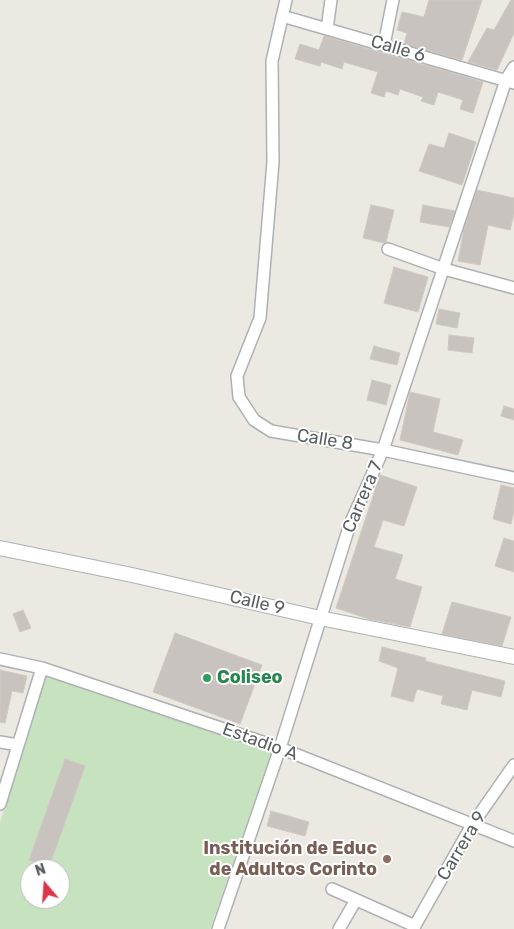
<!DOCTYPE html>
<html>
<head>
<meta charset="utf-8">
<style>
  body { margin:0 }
  #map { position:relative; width:514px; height:929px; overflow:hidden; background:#ece8e2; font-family:Rubik,sans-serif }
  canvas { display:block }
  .north { position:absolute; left:20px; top:859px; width:50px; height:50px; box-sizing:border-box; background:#fff; border:1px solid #bdbfc0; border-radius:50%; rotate:342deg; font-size:14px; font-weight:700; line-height:20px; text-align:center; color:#5a5f62 }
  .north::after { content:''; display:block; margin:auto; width:18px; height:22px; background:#de3649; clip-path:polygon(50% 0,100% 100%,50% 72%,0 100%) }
</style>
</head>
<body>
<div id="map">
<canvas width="514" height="929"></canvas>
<div class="north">N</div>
</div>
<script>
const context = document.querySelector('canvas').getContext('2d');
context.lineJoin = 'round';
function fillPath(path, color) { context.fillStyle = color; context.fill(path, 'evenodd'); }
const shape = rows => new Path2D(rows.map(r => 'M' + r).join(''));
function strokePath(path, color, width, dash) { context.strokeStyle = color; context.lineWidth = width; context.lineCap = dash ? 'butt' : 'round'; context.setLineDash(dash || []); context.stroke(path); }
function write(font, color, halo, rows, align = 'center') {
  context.font = font + ' Rubik,sans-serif'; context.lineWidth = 4; context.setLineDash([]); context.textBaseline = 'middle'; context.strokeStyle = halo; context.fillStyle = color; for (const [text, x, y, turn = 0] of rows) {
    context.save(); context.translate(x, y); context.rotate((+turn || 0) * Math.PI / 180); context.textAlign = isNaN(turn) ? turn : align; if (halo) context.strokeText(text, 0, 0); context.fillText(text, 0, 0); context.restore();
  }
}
const green = shape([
  [45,674,272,751,210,929,0,929,0,823],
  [30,869,60,869,60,899,30,899]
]);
const building = shape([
  [429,0,482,0,462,60,404,44,407,33,397,30,402,12,424,17,429,0],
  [511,0,514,0,514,33,497,70,468,62,487,28,494,30,511,0],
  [324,36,483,82,473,113,460,109,463,100,438,92,434,105,421,101,423,97,400,89,398,95,386,91,384,97,371,93,378,72,344,62,342,69,321,62,320,66,295,59,300,44,319,50,324,36],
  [449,133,476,142,462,185,419,171,429,144,444,148,449,133],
  [477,190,514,198,514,214,510,230,488,225,480,265,458,261,464,229,477,190],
  [371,205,394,210,386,242,384,243,363,238,371,205],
  [423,205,455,211,449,227,420,222,423,205],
  [394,267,428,277,418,312,384,303,394,267],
  [439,309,460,313,457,328,436,324,439,309],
  [449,335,474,338,472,353,448,350,449,335],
  [374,346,400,353,397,365,370,359,374,346],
  [372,380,391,385,386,405,367,400,372,380],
  [410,392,440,399,433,432,463,440,458,455,400,440,410,392],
  [504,406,514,409,514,420,501,416,504,406],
  [380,475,417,487,404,526,383,520,374,547,403,555,395,579,422,587,410,627,369,619,336,608,380,475],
  [501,485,514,488,514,511,511,524,493,519,501,485],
  [504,538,514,541,514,572,495,566,504,538],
  [452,602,511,617,502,646,442,634,452,602],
  [23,610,31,628,20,632,13,614,23,610],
  [175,633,262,665,240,724,153,692,175,633],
  [382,647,426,658,425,661,505,681,501,697,472,690,467,710,441,704,443,696,417,689,413,702,391,696,398,668,379,661,382,647],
  [0,670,27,676,23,693,12,691,5,723,0,722,0,670],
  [65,759,85,766,49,867,29,860,65,759],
  [271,811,309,822,305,836,267,826,271,811]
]);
const minor = shape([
  [286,0,272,61,273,162,260,318,237,376,239,397,254,420,271,431,383,450,514,478],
  [282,16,514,83],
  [327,29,331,0],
  [384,45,393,0],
  [388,249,444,269,514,288],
  [0,659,42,668,280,748,514,841],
  [0,742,18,745],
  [0,804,42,668],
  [332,889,415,926],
  [218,929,280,748,350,524,383,450,506,80,514,67],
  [339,929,356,900],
  [413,929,472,825,514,765]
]);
const tertiary = shape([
  [0,548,132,575,320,618,514,657]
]);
const markers = [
  [207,678,5,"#2e9e5b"],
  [387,859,5,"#8d6e63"]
];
const streetNames = [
  ["Calle 6",398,49,16],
  ["Calle 8",325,440,9],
  ["Carrera 7",363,497,-67],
  ["Calle 9",257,603,13],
  ["Estadio A",260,742,20],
  ["Carrera 9",462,846,-59]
];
const leisureNames = [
  ["Coliseo",217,678]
];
const educationNames = [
  ["Institución de Educ",377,849],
  ["de Adultos Corinto",377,870]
];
fillPath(green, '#c6e2bf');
fillPath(building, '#c8c3bf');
strokePath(building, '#d0c8c1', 1);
strokePath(minor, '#adb1b4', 14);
strokePath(tertiary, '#adb1b4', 16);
strokePath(minor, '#fff', 11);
strokePath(tertiary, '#fff', 14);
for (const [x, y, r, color] of markers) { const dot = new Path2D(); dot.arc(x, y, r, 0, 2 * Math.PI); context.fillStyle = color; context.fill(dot); strokePath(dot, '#fff', 2); }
write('18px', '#5a5f62', '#fff', streetNames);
write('bold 18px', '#27864d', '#fff', leisureNames, 'left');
write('bold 18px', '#785e54', '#fff', educationNames, 'right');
</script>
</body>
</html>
